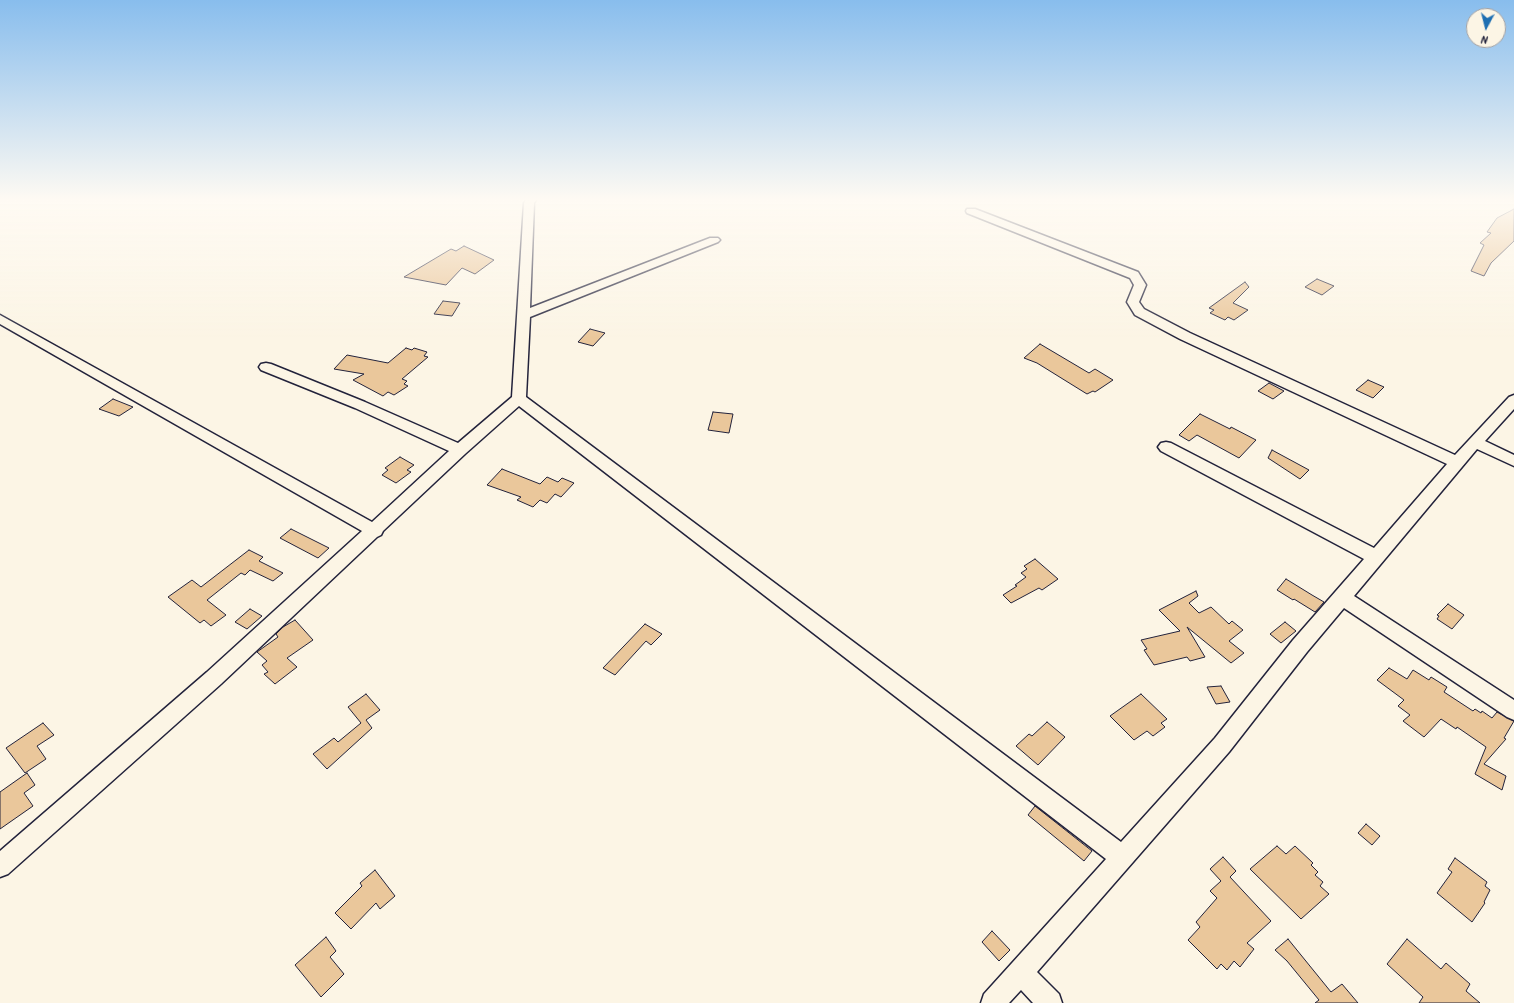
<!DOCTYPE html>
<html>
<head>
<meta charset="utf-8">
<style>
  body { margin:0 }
  #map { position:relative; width:1514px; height:1003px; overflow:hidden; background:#fcf5e5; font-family:Kalam,sans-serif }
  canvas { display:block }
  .north { position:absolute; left:1466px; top:8px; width:40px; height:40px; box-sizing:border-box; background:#fcf5e5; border:1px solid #a5a1a1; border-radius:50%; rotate:187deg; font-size:11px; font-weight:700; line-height:16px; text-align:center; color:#22223b }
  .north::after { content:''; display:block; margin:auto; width:14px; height:18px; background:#1f6fb2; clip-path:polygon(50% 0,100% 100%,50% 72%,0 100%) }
</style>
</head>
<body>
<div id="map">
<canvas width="1514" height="1003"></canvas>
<div class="north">N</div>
</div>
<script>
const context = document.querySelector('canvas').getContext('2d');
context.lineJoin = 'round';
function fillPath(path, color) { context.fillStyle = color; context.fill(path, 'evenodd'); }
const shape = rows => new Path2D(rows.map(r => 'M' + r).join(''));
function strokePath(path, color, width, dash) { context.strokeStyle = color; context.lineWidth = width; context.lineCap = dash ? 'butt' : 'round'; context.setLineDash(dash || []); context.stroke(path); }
const building = shape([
  [1514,209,1514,241,1491,263,1484,276,1471,271,1484,245,1480,243,1491,233,1487,232,1497,218,1514,209],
  [464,246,494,260,475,274,462,268,446,285,404,277,451,249,456,251,464,246],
  [1317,279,1334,286,1322,295,1305,287,1317,279],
  [1245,282,1249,287,1233,303,1248,310,1234,320,1228,317,1225,320,1210,313,1214,310,1209,308,1245,282],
  [443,301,460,303,452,316,434,314,443,301],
  [590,329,605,333,593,346,578,342,590,329],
  [1040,344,1089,373,1095,369,1113,380,1095,392,1093,391,1087,394,1037,363,1024,358,1040,344],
  [406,348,412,350,414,348,427,352,424,356,428,357,402,379,407,381,404,384,408,386,394,395,388,392,383,396,353,380,364,374,334,369,347,355,388,363,406,348],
  [1368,380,1384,387,1373,398,1356,390,1368,380],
  [1269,383,1284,391,1273,399,1258,391,1269,383],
  [113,399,133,407,119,416,99,409,113,399],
  [713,412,733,414,729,433,708,430,713,412],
  [1200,414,1230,429,1231,427,1256,440,1239,458,1197,435,1189,441,1179,435,1200,414],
  [1272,450,1309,470,1300,479,1268,458,1272,450],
  [400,457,414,465,407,470,411,472,396,483,382,475,388,470,385,468,400,457],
  [502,469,540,484,547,477,558,482,562,478,574,483,561,497,555,494,547,503,540,500,533,507,517,500,521,497,487,485,502,469],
  [291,529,329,548,318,558,280,538,291,529],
  [249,550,263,557,259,561,283,573,273,581,250,570,245,575,241,573,207,600,226,615,211,626,204,620,200,623,168,597,192,580,201,587,249,550],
  [1035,559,1058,579,1042,590,1039,588,1011,603,1003,595,1017,586,1015,585,1026,577,1021,573,1027,569,1024,566,1035,559],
  [1286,579,1312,595,1324,602,1315,612,1294,599,1293,600,1277,590,1286,579],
  [1196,591,1198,596,1189,603,1199,613,1211,607,1229,624,1232,621,1243,630,1229,641,1244,653,1231,663,1187,627,1205,657,1190,661,1187,657,1154,665,1144,650,1147,649,1141,640,1180,631,1159,610,1196,591],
  [1448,604,1464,615,1452,629,1437,619,1439,616,1437,615,1448,604],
  [250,609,262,616,247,629,235,622,250,609],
  [295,620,313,640,287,658,297,667,275,684,264,674,268,672,262,665,267,661,257,652,278,637,276,634,283,627,295,620],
  [1285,622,1296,631,1281,643,1270,634,1285,622],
  [645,624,662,634,651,645,646,641,615,675,603,668,645,624],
  [1389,668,1407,679,1413,670,1429,680,1431,677,1447,687,1444,692,1473,711,1475,709,1481,713,1482,711,1492,718,1497,712,1514,721,1504,738,1506,739,1484,764,1506,776,1502,790,1475,774,1486,747,1457,727,1456,729,1441,719,1424,737,1403,721,1410,715,1398,706,1404,700,1377,680,1389,668],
  [1221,686,1230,702,1216,704,1207,687,1221,686],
  [366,694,380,710,366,720,372,728,327,769,313,754,334,738,338,742,361,723,348,707,366,694],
  [1141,694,1167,719,1161,723,1165,727,1153,736,1147,731,1134,740,1110,716,1141,694],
  [1047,722,1065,737,1038,765,1016,746,1029,734,1032,736,1047,722],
  [43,723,54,735,37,746,46,759,25,773,6,748,43,723],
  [27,773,35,785,24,793,33,806,0,829,0,792,27,773],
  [1035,806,1092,851,1084,861,1028,815,1035,806],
  [1366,824,1380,836,1372,845,1358,833,1366,824],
  [1277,846,1286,854,1295,846,1313,863,1311,865,1318,872,1315,875,1323,882,1320,886,1329,894,1301,919,1250,869,1277,846],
  [1223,857,1236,871,1230,877,1271,921,1247,943,1254,949,1240,967,1234,961,1227,970,1221,964,1217,969,1188,940,1200,927,1196,922,1217,898,1210,891,1221,881,1210,869,1223,857],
  [1455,858,1487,882,1485,886,1490,890,1484,902,1485,903,1472,922,1437,893,1452,872,1448,869,1455,858],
  [375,870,395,896,380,909,376,903,351,929,335,913,362,886,360,883,375,870],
  [992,931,1010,950,999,961,982,942,992,931],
  [326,937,336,951,330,957,344,974,321,997,295,965,326,937],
  [1288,939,1331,992,1342,984,1358,1003,1315,1003,1319,1000,1287,961,1275,950,1288,939],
  [1407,939,1441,969,1446,963,1470,984,1466,991,1480,1003,1419,1003,1423,997,1387,964,1407,939]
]);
const minor = shape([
  [527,198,537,198,534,203,530,308,710,238,718,238,720,240,718,242,530,317,526,397,1121,842,1215,738,1293,640,1364,559,1161,451,1158,447,1161,443,1166,442,1171,443,1374,548,1447,464,1180,339,1135,315,1127,302,1134,285,1130,278,967,213,966,211,967,209,975,209,1138,272,1146,285,1139,302,1144,309,1190,333,1455,455,1509,397,1514,395,1514,409,1485,441,1514,455,1514,466,1477,449,1354,596,1514,700,1514,720,1507,717,1344,608,1307,652,1229,752,1037,972,1059,994,1062,1003,1033,1003,1021,990,1009,1003,981,1003,984,994,1106,859,519,406,465,454,383,531,381,535,377,537,221,684,8,874,0,877,0,851,207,672,362,531,0,324,0,315,372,522,449,451,355,408,261,370,259,367,261,364,266,363,271,364,365,402,458,443,512,397,524,203,527,198]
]);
fillPath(building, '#eac79b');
strokePath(building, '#22223b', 1);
strokePath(minor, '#22223b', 3);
fillPath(minor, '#fcf5e5');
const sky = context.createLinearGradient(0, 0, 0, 338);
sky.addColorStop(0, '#88bded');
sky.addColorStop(0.59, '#fefaf3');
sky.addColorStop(1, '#fefaf300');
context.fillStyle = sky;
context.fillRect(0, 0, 1514, 338);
</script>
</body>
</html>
